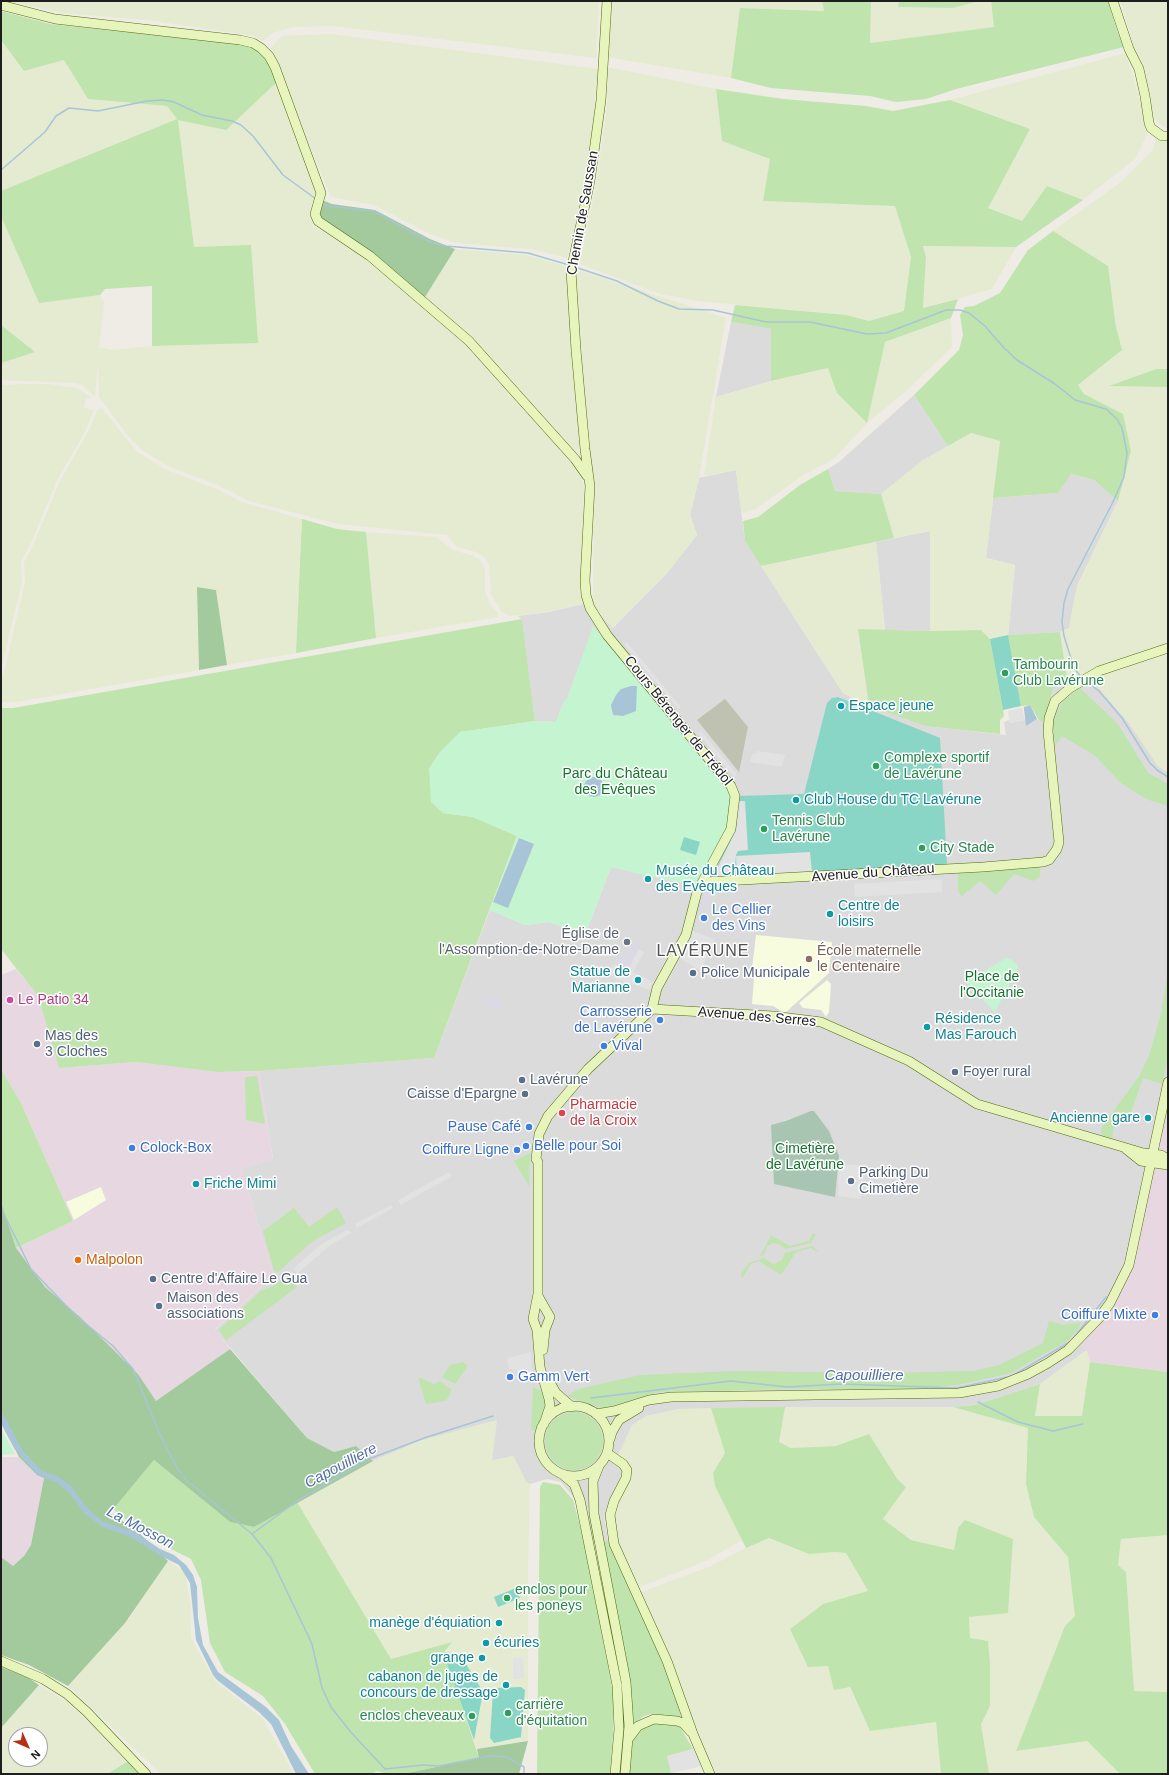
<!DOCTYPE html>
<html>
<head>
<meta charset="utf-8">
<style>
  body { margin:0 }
  #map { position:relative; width:1169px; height:1775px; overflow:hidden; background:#eeece4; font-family:Helvetica,sans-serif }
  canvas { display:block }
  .frame { position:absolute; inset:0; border:2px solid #1e1e1e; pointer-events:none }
  .north { position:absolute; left:8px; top:1727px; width:40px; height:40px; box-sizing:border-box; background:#fff; border:1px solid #a5a5a5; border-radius:50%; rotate:135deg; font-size:11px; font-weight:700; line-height:16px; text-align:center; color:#1e1e1e }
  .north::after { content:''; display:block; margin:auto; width:14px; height:18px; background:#ba2f11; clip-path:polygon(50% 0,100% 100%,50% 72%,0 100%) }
</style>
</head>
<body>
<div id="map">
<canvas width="1169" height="1775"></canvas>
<div class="frame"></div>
<div class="north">N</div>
</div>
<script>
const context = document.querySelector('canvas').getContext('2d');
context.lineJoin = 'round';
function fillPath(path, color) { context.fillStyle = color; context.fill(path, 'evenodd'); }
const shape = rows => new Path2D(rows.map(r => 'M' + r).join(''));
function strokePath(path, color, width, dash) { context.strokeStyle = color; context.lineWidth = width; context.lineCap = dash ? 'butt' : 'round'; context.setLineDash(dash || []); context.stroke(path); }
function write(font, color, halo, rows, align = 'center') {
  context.font = font + ' Helvetica,sans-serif'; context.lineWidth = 3; context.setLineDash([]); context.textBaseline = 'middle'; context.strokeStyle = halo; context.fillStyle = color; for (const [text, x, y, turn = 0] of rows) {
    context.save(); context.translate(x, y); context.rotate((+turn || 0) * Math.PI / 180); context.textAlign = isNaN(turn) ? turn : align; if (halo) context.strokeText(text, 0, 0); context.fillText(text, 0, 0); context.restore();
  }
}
const residential = shape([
  [731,322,771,329,771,381,716,397],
  [914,395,948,446,922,461,881,494,835,491,828,469,839,462],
  [736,470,745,541,843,693,869,706,925,726,1006,735,1004,722,1009,720,1010,723,1025,720,1027,725,1037,719,1040,722,1044,720,1054,686,1096,685,1129,723,1159,767,1168,772,1168,1091,1130,1268,1087,1350,1040,1384,975,1405,953,1407,680,1409,646,1416,604,1517,608,1541,585,1545,575,1499,561,1482,547,1479,530,1484,526,1482,513,1456,491,1461,422,1440,373,1461,356,1446,334,1452,307,1438,215,1330,274,1275,241,1169,273,1159,259,1071,434,1058,490,910,525,925,549,922,575,931,587,930,611,867,695,886,707,863,594,627,567,700,564,701,556,722,535,721,522,620,518,616,549,612,583,604,593,607,613,628,667,573,697,535,690,515,699,478],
  [1070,474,1094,480,1118,501,1077,586,1069,628,1060,632,1008,635,1015,565,986,558,993,498,1058,493],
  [930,531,930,631,885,630,876,542]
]);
const industrial = shape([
  [16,969,38,996,59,1068,136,1062,217,1072,259,1071,273,1160,241,1169,274,1275,215,1329,230,1349,156,1401,138,1374,79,1316,45,1287,16,1248,73,1221,21,1103,1,1069,1,975],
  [1168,1091,1168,1372,1090,1362,1082,1342,1111,1307,1130,1268],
  [1,1457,19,1457,37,1475,44,1477,31,1545,24,1556,13,1566,1,1557]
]);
const education = shape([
  [756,935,832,942,829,973,785,1013,773,1006,752,1004,754,978,751,978],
  [827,980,831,984,829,1012,826,1017,821,1010,803,1008,799,1003],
  [101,1187,106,1200,74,1220,66,1202]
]);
const construction = shape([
  [725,699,748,727,739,772,697,720]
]);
const farmland = shape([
  [7,1,599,1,596,58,333,26,293,27,272,33,263,41,254,36,147,20,63,13],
  [611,1,822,1,824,11,740,8,731,78,607,57],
  [871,1,899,1,899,7,952,8,979,1,991,1,995,27,870,43],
  [1121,1,1168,1,1168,130,1153,118,1140,58,1133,45],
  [331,34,598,69,587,180,567,258,531,249,457,243,432,235,374,205,331,197,270,49,282,36],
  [1,40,24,71,64,60,88,99,167,106,178,120,278,81,316,193,311,209,313,226,354,249,368,258,466,344,582,474,584,489,581,574,583,604,549,612,509,616,501,611,491,594,489,564,485,558,476,552,457,547,447,535,338,524,249,501,220,486,168,466,142,450,128,436,99,397,98,364,95,396,83,386,75,383,1,380,1,363,34,352,1,325,1,216,39,303,100,295,104,302,99,347,112,350,152,346,258,343,194,248,178,120,1,191],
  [1126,53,1142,107,1147,135,1135,159,1083,200,1047,186,1022,221,987,207,1030,129,950,100],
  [608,67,716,89,722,141,770,159,763,201,895,206,911,257,904,311,869,321,846,315,699,301,660,294,580,264,597,180,607,105],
  [1156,138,1168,138,1168,369,1156,369,1110,386,1168,387,1168,639,1164,644,1068,685,1060,632,1069,628,1077,586,1118,501,1131,451,1123,414,1084,394,1078,385,1122,350,1116,327,1108,266,1053,231,1121,182,1153,150],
  [923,246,1016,247,992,289,923,308,926,257],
  [455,249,526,255,568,267,569,309,581,432,580,449,578,451,572,449,425,297],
  [575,269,726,318,699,478,690,515,697,535,667,573,612,628,593,607,594,486,586,423],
  [951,318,952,347,905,392,867,423,834,459,800,477,756,509,742,513,736,470,704,476,716,397,765,383,828,368,837,393,867,422,885,342],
  [27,384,49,384,77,388,92,398,86,398,84,408,94,410,85,432,58,478,31,543,21,561,22,581,1,670,1,385],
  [102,408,136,451,167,470,219,490,241,502,302,519,296,653,227,665,216,590,197,587,199,670,17,702,1,702,1,684,25,583,24,562,31,550,59,483,89,430,98,409],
  [971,433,1000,441,986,558,1015,565,1008,635,990,639,981,630,930,631,930,531,894,538,881,494,922,461],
  [366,532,436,537,453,550,474,556,481,561,485,571,485,592,491,606,498,613,498,617,376,638],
  [876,542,885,630,858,630,869,706,843,693,761,566],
  [1168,654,1168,772,1159,767,1129,723,1096,685,1102,675],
  [1087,1350,1090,1362,1083,1416,1035,1416,1040,1384],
  [785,1407,953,1407,1028,1428,1026,1484,1034,1517,1068,1557,1075,1616,1065,1626,1016,1751,1087,1741,1120,1774,989,1774,981,1724,990,1706,988,1641,970,1638,969,1616,958,1528,954,1550,911,1540,883,1519,906,1487,898,1480,869,1434,836,1446,791,1448,779,1442],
  [711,1408,725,1453,713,1473,715,1486,742,1540,708,1560,640,1587,615,1538,615,1510,628,1463,618,1455,632,1425,646,1416,680,1409],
  [497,1420,492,1461,513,1456,526,1482,530,1484,528,1568,528,1741,477,1749,443,1652,451,1643,391,1659,297,1502,373,1461,422,1440],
  [1164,1534,1168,1535,1168,1692,1134,1691,1126,1572,1118,1565,1121,1539],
  [769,1538,808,1554,835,1552,846,1553,868,1592,823,1604,790,1629,849,1687,870,1731,936,1722,941,1774,716,1774,700,1739,670,1660,639,1593,711,1566,746,1548],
  [168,1561,185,1572,190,1603,191,1638,215,1681,263,1719,294,1774,161,1774,68,1686,131,1616],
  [39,1685,66,1701,130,1760,107,1774,1,1774,1,1728],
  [16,1735,40,1735,40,1759,16,1759]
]);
const grass = shape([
  [822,1,871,1,870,43,994,27,991,1,1108,1,1117,31,1124,47,956,89,926,99,896,102,870,96,771,88,731,78,740,8,824,11],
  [899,1,979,1,953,8,898,7],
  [1,11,50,24,251,45,262,53,270,63,278,81,226,130,178,120,194,247,251,245,258,343,152,346,152,286,105,289,100,295,39,303,1,216,1,191,177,119,167,106,88,99,64,60,24,71,1,40],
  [716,89,783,99,866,106,893,111,950,100,1030,129,988,208,1022,221,1047,186,1083,200,1016,247,923,246,926,257,923,308,958,299,951,318,885,342,867,423,837,393,828,368,771,381,771,329,731,322,735,305,846,315,869,321,904,311,911,257,895,206,763,201,770,159,722,141],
  [1053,231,1108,266,1116,327,1122,350,1078,385,1084,394,1123,414,1131,451,1118,501,1094,480,1071,474,1058,493,993,498,1000,441,971,433,948,446,914,395,959,350,963,335,960,315,965,307,974,306,1000,293,1028,250],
  [1,325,35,352,1,363],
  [1156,369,1168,369,1168,387,1109,386],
  [828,469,835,491,881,494,894,538,761,566,745,541,743,521,758,517,800,485],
  [302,519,337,529,366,532,376,638,296,653],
  [522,619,535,721,460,732,443,813,473,817,517,836,434,1058,259,1071,217,1072,136,1062,59,1068,38,996,1,949,1,708,13,708],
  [858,629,930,631,981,630,990,639,1003,710,1004,716,1000,720,1000,734,925,726,869,706],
  [1060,632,1068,685,1054,686,1044,720,1040,722,1030,705,1021,706,1008,635],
  [1080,688,1118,724,1148,773,1168,784,1168,806,1146,799,1121,783,1094,755,1062,736,1055,746,1053,722,1063,701],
  [1040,865,1040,877,1033,881,1014,874,996,895,980,881,962,896,958,892,958,870],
  [1168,970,1168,1056,1162,1084,1143,1078,1130,1116,1122,1115,1114,1126,1112,1139,1104,1137,1101,1132,1102,1127,1139,1076,1149,1056,1161,1014],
  [1,1069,21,1103,73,1221,16,1248,1,1202],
  [257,1076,265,1124,246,1120,245,1077],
  [530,1153,529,1186,514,1161],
  [337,1207,346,1223,313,1241,278,1272,274,1271,263,1231,294,1208,309,1227],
  [813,1233,816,1234,811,1243,785,1249,781,1245,773,1243,767,1246,764,1255,760,1256,770,1238,770,1235,790,1246,809,1241],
  [812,1246,818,1251,817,1252,811,1248,796,1252,781,1275,759,1261,751,1264,742,1279,741,1274,749,1263,764,1258,771,1263,775,1264,782,1260,785,1253],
  [288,1275,297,1287,226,1340,219,1330,262,1290,273,1286],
  [1049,1321,1063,1325,1083,1322,1069,1340,1011,1373,958,1385,916,1389,785,1389,659,1392,604,1409,566,1396,579,1389,640,1375,735,1371,885,1373,974,1371,999,1365,1043,1343],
  [463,1362,468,1366,455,1384,442,1377,450,1365],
  [1090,1362,1168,1372,1168,1535,1121,1539,1118,1565,1126,1572,1134,1691,1168,1692,1168,1774,1120,1774,1087,1741,1016,1751,1065,1626,1075,1616,1068,1557,1034,1517,1026,1484,1028,1428,953,1407,975,1405,1040,1384,1035,1416,1082,1416],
  [418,1377,434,1384,440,1381,452,1390,446,1401,426,1404],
  [533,1387,541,1391,545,1398,545,1415,538,1430,531,1430],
  [785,1407,779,1442,791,1448,836,1446,869,1434,898,1480,906,1487,883,1519,911,1540,954,1550,958,1528,965,1520,1013,1539,1008,1613,969,1617,970,1638,988,1641,990,1664,990,1706,981,1724,989,1774,941,1774,936,1722,870,1731,850,1687,834,1690,828,1666,808,1667,790,1629,823,1604,868,1591,846,1553,835,1552,809,1554,769,1538,746,1548,715,1486,713,1473,725,1453,711,1408],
  '545 1441a29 29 0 1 1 58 0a29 29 0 1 1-58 0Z',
  [154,1460,230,1522,254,1527,297,1502,391,1659,452,1642,444,1652,479,1758,403,1774,387,1774,377,1771,371,1774,315,1774,285,1724,263,1696,225,1672,210,1643,201,1580,191,1559,149,1538,113,1509],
  [543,1482,560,1485,573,1500,585,1545,613,1693,613,1734,610,1774,537,1774,540,1487],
  [608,1541,634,1594,673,1685,681,1717,651,1714,644,1716,633,1724,631,1693,627,1667,602,1542],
  [673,1723,680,1727,693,1749,668,1756,671,1773,628,1774,633,1737,646,1724],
  [130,1760,144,1774,107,1774]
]);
const forest = shape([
  [322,200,332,204,375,210,430,239,455,249,425,297,321,219,318,207],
  [197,587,216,590,227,665,199,670],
  [1,1202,16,1248,45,1287,79,1316,138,1374,156,1401,230,1349,307,1438,334,1452,356,1446,373,1461,254,1527,230,1522,154,1460,110,1513,135,1529,168,1561,125,1623,68,1686,29,1665,1,1655,1,1557,13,1566,24,1556,31,1545,44,1478,37,1475,19,1457,1,1423],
  [1,1667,27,1677,39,1685,1,1728],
  [528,1741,519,1774,403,1774,479,1758,477,1749]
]);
const cemetery = shape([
  [811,1111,814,1111,829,1131,839,1156,835,1197,774,1184,771,1125,786,1121]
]);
const park = shape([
  [593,626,731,792,729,819,724,835,695,886,611,867,587,930,575,931,549,922,525,925,490,910,517,836,473,817,443,813,431,802,429,768,440,752,460,732,535,721,556,722,564,701,567,699],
  [1006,958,1011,959,1018,966,1017,970,995,1012,966,982],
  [1,1429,15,1454,1,1455]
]);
const pitch = shape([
  [1008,635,1021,706,1003,710,990,639],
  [838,697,940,738,947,864,711,880,734,830,737,796,804,794,827,703,832,698],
  [684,837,700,842,696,855,680,850],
  [516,1588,520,1598,498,1607,494,1597],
  [443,1652,460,1654,483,1692,474,1740],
  [521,1687,525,1690,521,1737,494,1743,490,1738,493,1692,496,1688]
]);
const parking = shape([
  [627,642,681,707,678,709,624,644],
  [1022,708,1025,720,1010,723,1008,711],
  [701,731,737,774,734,777,698,733],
  [757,751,785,755,782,767,750,762,752,754,756,754],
  [738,801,745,801,748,850,738,851,736,855,734,878,712,879,736,830],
  [810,852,812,872,737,877,736,856],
  [942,879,942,892,855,897,854,884],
  [690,930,714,939,701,971,678,957],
  [639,949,644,952,633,972,654,982,651,990,616,979,606,972,615,964,628,970],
  [574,1105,586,1105,586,1119,575,1120],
  [839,1164,865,1166,861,1199,838,1196],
  [449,1172,452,1176,401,1205,398,1200],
  [391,1205,393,1208,357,1228,355,1224],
  [347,1230,352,1233,329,1246,297,1274,294,1268,320,1245],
  [531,1352,532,1377,516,1379,517,1370,509,1369,507,1358],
  [523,1657,524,1679,513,1679,513,1658],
  [693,1749,703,1766,671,1773,667,1756]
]);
const plaza = shape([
  [702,887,711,887,709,908,694,909],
  [636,940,641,943,628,970,615,964,619,956,625,955],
  '487 1002a7 7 0 1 1 14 0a7 7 0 1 1-14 0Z'
]);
const water = shape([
  [631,686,637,686,636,711,623,716,613,715,611,705,616,695,621,689],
  [1030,705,1037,719,1026,726,1024,709,1024,707],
  '584 787a10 10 0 1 1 20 0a10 10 0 1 1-20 0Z',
  [519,838,534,844,508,908,493,902],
  [1,1410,23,1451,42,1471,59,1477,72,1487,86,1507,102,1521,135,1532,160,1549,174,1555,186,1565,193,1575,197,1587,198,1618,203,1645,218,1672,266,1707,279,1720,291,1746,309,1774,296,1774,271,1724,259,1712,217,1680,213,1675,196,1640,190,1583,179,1565,161,1556,133,1538,101,1526,84,1513,70,1493,56,1482,37,1475,14,1448,1,1423]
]);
const stream = shape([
  [1,170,45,132,56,116,69,108,98,111,147,101,163,100,174,102,202,115,232,121,241,125,253,136,283,175,316,199],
  [322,203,327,206,374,211,430,242,446,246,528,253,569,265],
  [575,267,617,281,658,301,679,309,713,310,766,322,810,322,867,334,886,333,946,310,960,310,969,313,985,326,1004,348,1017,360,1055,384,1075,400,1106,409,1117,419,1122,428,1127,453,1124,477,1112,504,1068,589,1064,603,1062,622,1064,636,1074,668,1081,677],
  [1087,682,1099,691,1122,718,1150,763,1157,770,1168,777],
  [1,1208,31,1269,75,1315,113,1346,133,1369,162,1439,177,1468,185,1479,252,1534,271,1558,312,1644,322,1688,331,1707,349,1730,385,1769,423,1765,439,1766,489,1756,507,1757,524,1767,524,1774],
  [591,1398,731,1381,788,1387,841,1384,957,1388,1012,1376,1071,1341,1106,1297],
  [978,1402,1018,1422,1053,1431,1083,1424],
  [252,1534,297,1501,369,1459,427,1437,493,1416]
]);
const secondary = shape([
  [607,1,601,100,590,181,571,271,576,350,585,449,590,486,585,580,586,595,590,608,607,635,731,786,735,796,731,829,697,892,686,935,657,988,652,1009],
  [1113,1,1129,49,1139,69,1145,96,1149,123,1151,128,1162,136,1168,136],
  [1,5,55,19,240,40,253,43,261,48,269,56,275,67,321,193,315,214,318,221,370,256,469,341,575,459,587,476],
  [704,882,983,867,1043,862,1049,860,1057,849,1059,842,1048,731,1049,718,1055,701,1070,688,1099,671,1168,648],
  [652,1009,773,1016,821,1022,909,1061,977,1104,1123,1147,1143,1153,1161,1155,1168,1159],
  [1126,1149,1141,1161,1168,1165],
  [538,1296,550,1317,545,1330,543,1350],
  [548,1379,556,1393,572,1407],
  '539 1441a35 35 0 1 1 70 0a35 35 0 1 1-70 0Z',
  [596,1414,614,1411,649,1400,671,1397,959,1393,998,1386,1028,1374,1048,1363,1068,1350,1099,1318,1110,1303,1129,1265,1168,1082],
  [544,1424,550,1406,549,1399,540,1367,537,1330,533,1319,538,1294,538,1162,536,1159,539,1134,548,1116,588,1069,652,1009],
  [610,1439,612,1432,619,1420,639,1408],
  [607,1453,623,1464,627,1470,626,1478,614,1501,610,1515,614,1544,667,1661,693,1734,710,1774],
  [599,1466,593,1481,594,1514,626,1682,629,1726,625,1774],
  [562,1474,574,1484,580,1500,617,1685,619,1729,615,1774],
  [1,1661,43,1679,67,1694,87,1712,146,1774],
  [629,1738,638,1726,654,1719,677,1721,683,1723,691,1732]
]);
const markers = [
  [1005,673,4,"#2e9e5b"],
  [841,706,4,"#0f9aa8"],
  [876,766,4,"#2e9e5b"],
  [796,800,4,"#0f9aa8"],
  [764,829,4,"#2e9e5b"],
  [922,848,4,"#2e9e5b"],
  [648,879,4,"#0f9aa8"],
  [830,914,4,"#0f9aa8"],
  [704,918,4,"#3f7fe0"],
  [627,942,4,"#6b7280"],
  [809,959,4,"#8d6e63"],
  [693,973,4,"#5c6f8a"],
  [638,980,4,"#0f9aa8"],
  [10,1000,4,"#d1479c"],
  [660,1020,4,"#3f7fe0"],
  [927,1027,4,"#0f9aa8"],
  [37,1044,4,"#5c6f8a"],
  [604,1046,4,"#3f7fe0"],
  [955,1072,4,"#5c6f8a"],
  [522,1080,4,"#5c6f8a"],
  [525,1094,4,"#5c6f8a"],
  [562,1113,4,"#e0444e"],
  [1148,1118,4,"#0f9aa8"],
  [529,1127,4,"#3f7fe0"],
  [526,1146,4,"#3f7fe0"],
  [132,1148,4,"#3f7fe0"],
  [517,1150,4,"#3f7fe0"],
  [851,1181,4,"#5c6f8a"],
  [196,1184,4,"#0f9aa8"],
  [78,1260,4,"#e8710a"],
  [153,1279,4,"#5c6f8a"],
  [159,1306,4,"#5c6f8a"],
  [1155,1315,4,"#3f7fe0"],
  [510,1377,4,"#3f7fe0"],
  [507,1598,4,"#2e9e5b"],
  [499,1623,4,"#0f9aa8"],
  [486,1643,4,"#0f9aa8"],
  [482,1658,4,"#0f9aa8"],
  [506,1685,4,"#0f9aa8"],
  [508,1713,4,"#2e9e5b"],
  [472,1716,4,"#2e9e5b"]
];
const streetNames = [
  ["Chemin de Saussan",583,213,-80],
  ["Cours Bérenger de Frédol",678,721,51],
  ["Avenue du Château",873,873,-4],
  ["Avenue des Serres",757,1017,5]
];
const leisureNames = [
  ["Tambourin",1013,665],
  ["Club Lavérune",1013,681],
  ["Complexe sportif",884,758],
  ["de Lavérune",884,774],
  ["Tennis Club",772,821],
  ["Lavérune",772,837],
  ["City Stade",930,848],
  ["enclos pour",515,1590],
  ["les poneys",515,1606],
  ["carrière",516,1705],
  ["d'équitation",516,1721],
  ["enclos cheveaux",464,1716,"right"]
];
const cultureNames = [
  ["Espace jeune",849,706],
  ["Club House du TC Lavérune",804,800],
  ["Musée du Château",656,871],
  ["des Evèques",656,887],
  ["Centre de",838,906],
  ["loisirs",838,922],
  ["Statue de",630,972,"right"],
  ["Marianne",630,988,"right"],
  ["Résidence",935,1019],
  ["Mas Farouch",935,1035],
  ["Ancienne gare",1140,1118,"right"],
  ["Friche Mimi",204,1184],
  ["manège d'équiation",491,1623,"right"],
  ["écuries",494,1643],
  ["grange",474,1658,"right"],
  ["cabanon de juges de",498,1677,"right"],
  ["concours de dressage",498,1693,"right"]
];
const parkNames = [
  ["Parc du Château",615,774],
  ["des Evêques",615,790],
  ["Place de",992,977],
  ["l'Occitanie",992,993],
  ["Cimetière",805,1149],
  ["de Lavérune",805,1165]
];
const shopNames = [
  ["Le Cellier",712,910],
  ["des Vins",712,926],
  ["Carrosserie",652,1012,"right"],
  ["de Lavérune",652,1028,"right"],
  ["Vival",612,1046],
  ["Pause Café",521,1127,"right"],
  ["Belle pour Soi",534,1146],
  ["Colock-Box",140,1148],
  ["Coiffure Ligne",509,1150,"right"],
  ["Coiffure Mixte",1147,1315,"right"],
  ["Gamm Vert",518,1377]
];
const worshipNames = [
  ["Église de",619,934],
  ["l'Assomption-de-Notre-Dame",619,950]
];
const educationNames = [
  ["École maternelle",817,951],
  ["le Centenaire",817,967]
];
const serviceNames = [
  ["Police Municipale",701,973],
  ["Mas des",45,1036],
  ["3 Cloches",45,1052],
  ["Foyer rural",963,1072],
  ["Lavérune",530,1080],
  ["Caisse d'Epargne",517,1094,"right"],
  ["Parking Du",859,1173],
  ["Cimetière",859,1189],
  ["Centre d'Affaire Le Gua",161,1279],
  ["Maison des",167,1298],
  ["associations",167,1314]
];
const hotelNames = [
  ["Le Patio 34",18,1000]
];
const healthNames = [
  ["Pharmacie",570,1105],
  ["de la Croix",570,1121]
];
const foodNames = [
  ["Malpolon",86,1260]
];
const waterNames = [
  ["Capouilliere",864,1376],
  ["Capouilliere",341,1466,-28],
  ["La Mosson",140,1528,28]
];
const quarterNames = [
  ["LAVÉRUNE",703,952]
];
fillPath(residential, '#dcdbdb');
fillPath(industrial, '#e6d7e1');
fillPath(education, '#f7fcdf');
fillPath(construction, '#bfc1b1');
fillPath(farmland, '#e5ebd1');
fillPath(grass, '#bfe4ae');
fillPath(forest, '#a2ca9c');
fillPath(cemetery, '#a7c5b1');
fillPath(park, '#c5f4d1');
fillPath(pitch, '#89d6c6');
fillPath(parking, '#e2e2e2');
fillPath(plaza, '#dbd9e3');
fillPath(water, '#a8c5d8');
strokePath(stream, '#a8c5d8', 1.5);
strokePath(secondary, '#516b0e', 10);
strokePath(secondary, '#e7f4bc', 9);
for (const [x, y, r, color] of markers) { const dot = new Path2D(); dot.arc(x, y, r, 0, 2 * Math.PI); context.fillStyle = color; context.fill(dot); strokePath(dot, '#fff', 1.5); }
write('14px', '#1e1e1e', '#fff', streetNames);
write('14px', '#27864d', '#fff', leisureNames, 'left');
write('14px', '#0d838f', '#fff', cultureNames, 'left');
write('14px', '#15722d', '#fff', parkNames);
write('14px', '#366cbe', '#fff', shopNames, 'left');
write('14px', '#5b616d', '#fff', worshipNames, 'right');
write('14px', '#785e54', '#fff', educationNames, 'left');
write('14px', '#4e5e75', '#fff', serviceNames, 'left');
write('14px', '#b23c85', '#fff', hotelNames, 'left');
write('14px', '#be3a42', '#fff', healthNames, 'left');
write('14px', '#c56008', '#fff', foodNames, 'left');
write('italic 15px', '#526da5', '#fff', waterNames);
context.letterSpacing = '1px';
write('16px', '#515151', '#fff', quarterNames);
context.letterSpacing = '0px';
</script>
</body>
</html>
